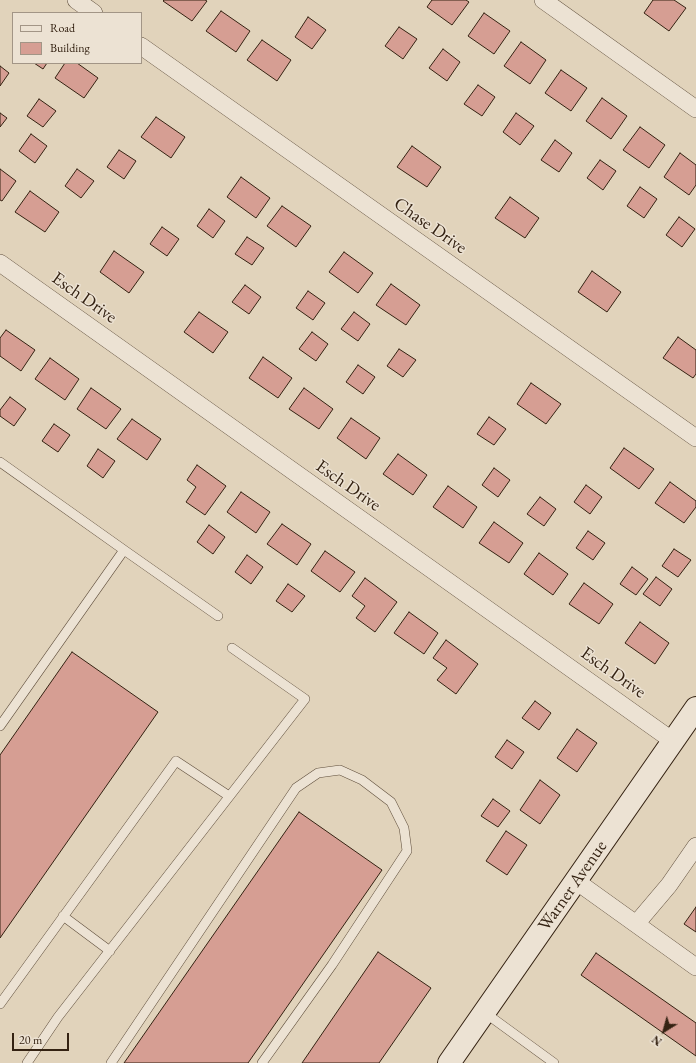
<!DOCTYPE html>
<html>
<head>
<meta charset="utf-8">
<style>
  body { margin:0 }
  #map { position:relative; width:696px; height:1063px; overflow:hidden; background:#e1d3bb; font-family:"EB Garamond",serif }
  canvas { display:block }
  .legend { position:absolute; left:12px; top:12px; width:130px; height:52px; box-sizing:border-box; background:#ece2d3; border:1px solid #a29586; margin:0; padding:5px 7px; list-style:none; font-size:12px; color:#342212 }
  .legend li { display:flex; align-items:center; gap:8px; height:20px }
  .legend b { width:20px; border:1px solid #a29586 }
  .north { position:absolute; left:644px; top:1011px; width:40px; height:40px; -webkit-text-stroke:3px #ece2d3; paint-order:stroke; rotate:217deg; font-size:11px; font-weight:700; line-height:16px; text-align:center; color:#342212 }
  .north::after { content:''; display:block; margin:auto; width:14px; height:18px; background:#342212; clip-path:polygon(50% 0,100% 100%,50% 72%,0 100%) }
  .scale { position:absolute; left:12px; top:1033px; width:57px; height:18px; box-sizing:border-box; border:2px solid #342212; border-top:0; padding-left:5px; font-size:12px; line-height:14px; white-space:nowrap; color:#342212; -webkit-text-stroke:3px #ece2d3; paint-order:stroke }
</style>
</head>
<body>
<div id="map">
<canvas width="696" height="1063"></canvas>
<ul class="legend">
<li><b style="height:5px;background:#ece2d3"></b>Road</li>
<li><b style="height:11px;background:#d69e93"></b>Building</li>
</ul>
<div class="north">N</div>
<div class="scale">20 m</div>
</div>
<script>
const context = document.querySelector('canvas').getContext('2d');
context.lineJoin = 'round';
function fillPath(path, color) { context.fillStyle = color; context.fill(path, 'evenodd'); }
const shape = rows => new Path2D(rows.map(r => 'M' + r).join(''));
function strokePath(path, color, width, dash) { context.strokeStyle = color; context.lineWidth = width; context.lineCap = dash ? 'butt' : 'round'; context.setLineDash(dash || []); context.stroke(path); }
function write(font, color, halo, rows, align = 'center') {
  context.font = font + ' "EB Garamond",serif'; context.lineWidth = 3; context.setLineDash([]); context.textBaseline = 'middle'; context.strokeStyle = halo; context.fillStyle = color; for (const [text, x, y, turn = 0] of rows) {
    context.save(); context.translate(x, y); context.rotate((+turn || 0) * Math.PI / 180); context.textAlign = isNaN(turn) ? turn : align; if (halo) context.strokeText(text, 0, 0); context.fillText(text, 0, 0); context.restore();
  }
}
const building = shape([
  [164,0,205,0,207,1,192,21,163,1,164,0],
  [432,0,466,0,469,2,452,25,427,7,432,0],
  [653,0,674,0,686,8,669,31,644,13,653,0],
  [221,11,250,31,236,52,206,31,221,11],
  [484,13,510,31,494,54,468,36,484,13],
  [308,17,326,30,312,49,295,37,308,17],
  [399,27,417,39,403,59,385,46,399,27],
  [262,40,291,60,277,81,247,60,262,40],
  [521,42,546,60,530,84,504,66,521,42],
  [443,49,460,62,447,81,429,68,443,49],
  [34,63,47,63,43,69,34,63],
  [65,63,77,63,98,78,84,98,55,78,65,63],
  [0,66,9,73,0,86,0,66],
  [561,70,587,88,571,111,545,93,561,70],
  [478,85,495,97,482,116,464,104,478,85],
  [602,98,627,116,611,139,586,121,602,98],
  [39,99,56,111,43,127,27,116,39,99],
  [0,113,7,118,0,127,0,113],
  [516,113,534,126,520,145,503,132,516,113],
  [156,117,185,137,171,158,141,137,156,117],
  [640,127,665,145,649,168,623,150,640,127],
  [31,134,47,146,35,163,19,151,31,134],
  [555,140,572,153,559,172,541,160,555,140],
  [412,146,441,167,427,187,397,167,412,146],
  [119,150,136,161,124,179,107,167,119,150],
  [680,153,696,165,696,185,689,195,664,177,680,153],
  [600,160,616,171,603,190,587,178,600,160],
  [0,169,16,181,2,201,0,200,0,169],
  [77,169,94,181,81,198,65,186,77,169],
  [241,177,270,198,256,218,227,197,241,177],
  [640,187,657,199,644,218,627,206,640,187],
  [30,191,59,212,45,232,15,212,30,191],
  [510,197,539,218,525,238,495,218,510,197],
  [282,206,311,226,296,247,267,226,282,206],
  [209,209,225,221,213,238,197,226,209,209],
  [679,217,695,229,682,247,666,235,679,217],
  [162,227,179,239,167,256,150,244,162,227],
  [247,237,264,248,252,265,235,254,247,237],
  [114,251,144,272,129,293,100,272,114,251],
  [344,252,373,273,358,293,329,272,344,252],
  [592,271,621,292,607,312,578,292,592,271],
  [391,284,420,305,406,325,376,305,391,284],
  [245,285,261,297,249,314,232,302,245,285],
  [308,291,325,303,313,320,296,308,308,291],
  [199,312,228,332,213,353,184,332,199,312],
  [354,312,370,324,358,341,341,329,354,312],
  [6,330,35,350,21,371,0,356,0,338,6,330],
  [312,332,328,344,316,361,299,349,312,332],
  [678,337,696,350,696,374,693,378,663,358,678,337],
  [399,349,416,360,403,377,387,366,399,349],
  [263,357,292,378,278,398,249,378,263,357],
  [50,358,79,379,65,400,35,379,50,358],
  [358,365,375,377,363,394,346,382,358,365],
  [531,383,561,404,546,424,517,404,531,383],
  [91,388,121,409,106,429,77,409,91,388],
  [304,388,333,409,319,429,289,409,304,388],
  [10,397,26,409,14,426,0,416,0,410,10,397],
  [489,417,506,429,494,445,477,434,489,417],
  [351,418,380,438,366,459,337,438,351,418],
  [132,419,161,439,147,460,117,439,132,419],
  [54,424,70,435,58,452,42,441,54,424],
  [624,448,654,469,639,489,610,468,624,448],
  [98,449,115,461,103,478,87,466,98,449],
  [398,454,427,475,413,495,383,474,398,454],
  [197,465,226,486,205,515,186,502,196,487,187,480,197,465],
  [494,468,510,480,498,497,482,485,494,468],
  [670,482,696,501,696,507,684,523,655,503,670,482],
  [586,485,602,497,590,514,574,502,586,485],
  [448,486,477,507,463,528,433,507,448,486],
  [241,492,270,512,256,533,227,512,241,492],
  [540,497,556,509,544,526,527,514,540,497],
  [494,522,523,543,509,563,479,543,494,522],
  [282,524,311,544,297,565,267,544,282,524],
  [209,525,225,537,213,554,197,542,209,525],
  [588,531,605,543,593,560,576,548,588,531],
  [674,549,691,560,678,577,662,566,674,549],
  [325,551,355,572,340,592,311,571,325,551],
  [539,553,568,574,553,595,524,574,539,553],
  [247,555,263,567,251,584,235,572,247,555],
  [632,567,648,579,636,595,620,584,632,567],
  [656,577,672,589,660,606,643,594,656,577],
  [365,578,397,602,375,632,356,618,365,606,352,596,365,578],
  [584,583,613,604,599,624,569,604,584,583],
  [288,584,305,596,292,612,276,601,288,584],
  [409,612,438,633,424,654,394,633,409,612],
  [640,622,669,643,655,664,625,643,640,622],
  [446,640,478,664,456,694,437,680,447,668,433,658,446,640],
  [72,652,158,712,0,938,0,755,72,652],
  [535,701,551,713,539,730,522,718,535,701],
  [577,729,597,743,577,772,557,758,577,729],
  [507,740,524,752,512,769,495,757,507,740],
  [540,780,560,795,540,824,520,810,540,780],
  [493,799,510,811,498,827,481,816,493,799],
  [299,812,382,870,248,1063,124,1063,299,812],
  [506,831,527,845,507,875,486,861,506,831],
  [696,907,696,932,684,924,696,907],
  [378,952,431,988,379,1063,302,1063,378,952],
  [596,953,696,1023,696,1056,581,975,596,953]
]);
const lane = shape([
  [0,462,124,550,0,726],
  [124,550,218,616],
  [63,916,110,951],
  [0,1004,176,761,229,796],
  [484,1012,554,1063],
  [27,1063,58,1017,305,699,232,648],
  [111,1063,296,788,318,773,340,770,362,780,391,802,404,828,407,851,332,965,262,1063]
]);
const street = shape([
  [76,0,94,13],
  [543,0,696,109],
  [141,46,696,438],
  [0,263,673,741],
  [576,881,696,967],
  [636,924,669,885,696,846]
]);
const secondary = shape([
  [449,1063,696,708]
]);
const streetNames = [
  ["Chase Drive",430,226,35],
  ["Esch Drive",84,298,35],
  ["Esch Drive",348,486,35],
  ["Esch Drive",613,673,35],
  ["Warner Avenue",573,886,-55]
];
fillPath(building, '#d69e93');
strokePath(building, '#342212', 1);
strokePath(lane, '#5f4e3c', 10);
strokePath(street, '#5f4e3c', 18);
strokePath(secondary, '#342212', 24);
strokePath(lane, '#ece2d3', 9);
strokePath(street, '#ece2d3', 17);
strokePath(secondary, '#ece2d3', 22);
write('18px', '#342212', '#ece2d3', streetNames);
</script>
</body>
</html>
